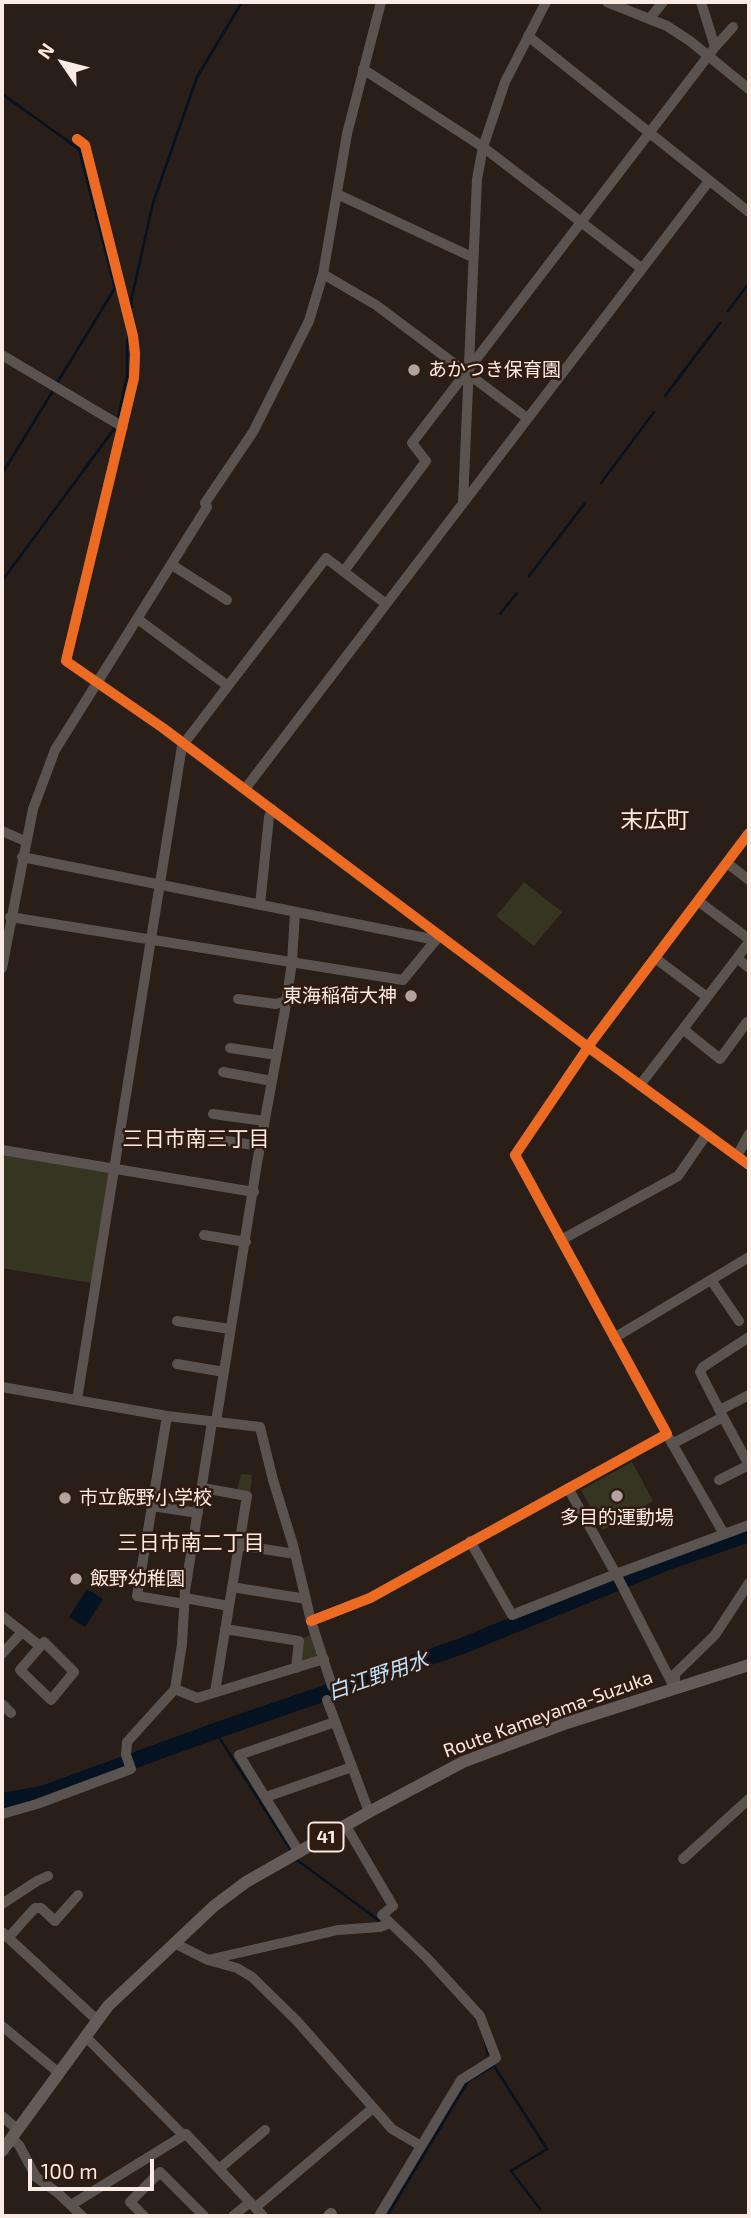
<!DOCTYPE html>
<html>
<head>
<meta charset="utf-8">
<style>
  body { margin:0 }
  #map { position:relative; width:751px; height:2218px; overflow:hidden; background:#291e18; font-family:"Exo 2",sans-serif }
  canvas { display:block }
  .frame { position:absolute; inset:0; border:4px solid #faebe4; pointer-events:none }
  .north { position:absolute; left:28px; top:28px; width:70px; height:70px; -webkit-text-stroke:5px #301b11; paint-order:stroke; rotate:305deg; font-size:19px; font-weight:700; line-height:28px; text-align:center; color:#faebe4 }
  .north::after { content:''; display:block; margin:auto; width:24px; height:32px; background:#faebe4; clip-path:polygon(50% 0,100% 100%,50% 72%,0 100%) }
  .scale { position:absolute; left:28px; top:2159px; width:126px; height:32px; box-sizing:border-box; border:4px solid #faebe4; border-top:0; padding-left:9px; font-size:21px; line-height:24px; white-space:nowrap; color:#faebe4; -webkit-text-stroke:5px #301b11; paint-order:stroke }
</style>
</head>
<body>
<div id="map">
<canvas width="751" height="2218"></canvas>
<div class="frame"></div>
<div class="north">N</div>
<div class="scale">100 m</div>
</div>
<script>
const context = document.querySelector('canvas').getContext('2d');
context.lineJoin = 'round';
function fillPath(path, color) { context.fillStyle = color; context.fill(path, 'evenodd'); }
const shape = rows => new Path2D(rows.map(r => 'M' + r).join(''));
function strokePath(path, color, width, dash) { context.strokeStyle = color; context.lineWidth = width; context.lineCap = dash ? 'butt' : 'round'; context.setLineDash(dash || []); context.stroke(path); }
function write(font, color, halo, rows, align = 'center') {
  context.font = font + ' "Exo 2","Noto Sans JP",sans-serif'; context.lineWidth = 5; context.setLineDash([]); context.textBaseline = 'middle'; context.strokeStyle = halo; context.fillStyle = color; for (const [text, x, y, turn = 0] of rows) {
    context.save(); context.translate(x, y); context.rotate((+turn || 0) * Math.PI / 180); context.textAlign = isNaN(turn) ? turn : align; if (halo) context.strokeText(text, 0, 0); context.fillText(text, 0, 0); context.restore();
  }
}
const green = shape([
  [524,882,562,912,534,946,496,916],
  [2,1153,112,1171,92,1283,2,1268],
  [632,1462,653,1501,603,1530,581,1490],
  [241,1474,252,1475,250,1493,237,1490],
  [312,1634,319,1651,315,1657,303,1661,299,1658,301,1639]
]);
const water = shape([
  [87,1589,103,1599,85,1627,69,1617]
]);
const stream = shape([
  [2,94,79,149,115,288,57,383],
  [132,307,131,301,153,203,197,77,242,2],
  [728,311,749,283],
  [665,396,720,323],
  [118,418,127,376,127,340],
  [2,474,54,389],
  [601,483,654,412],
  [529,576,585,503],
  [2,581,114,429],
  [500,614,517,593],
  [215,1731,290,1849],
  [297,1860,381,1922],
  [485,2040,488,2054],
  [494,2066,547,2149,511,2171,540,2209],
  [387,2216,468,2081,494,2066]
]);
const river = shape([
  [2,1801,42,1794,215,1731,462,1646,665,1563,749,1534]
]);
const minor = shape([
  [607,2,667,26,690,41,749,89],
  [701,2,715,47],
  [650,18,663,2],
  [528,36,749,212],
  [363,69,483,147,641,268],
  [77,139,85,145,133,336,135,354,134,378,66,661,163,728,588,1047,749,1165],
  [337,194,472,257],
  [323,274,376,305,527,418],
  [2,355,123,427],
  [463,503,477,179,483,147,505,82,546,2],
  [172,565,227,600],
  [344,571,426,461,412,443,715,47,733,27],
  [139,620,228,686],
  [245,789,709,181],
  [2,831,25,841],
  [22,857,436,940],
  [727,863,749,880],
  [698,901,749,939,749,942,737,958],
  [260,905,269,817,272,809],
  [10,917,403,980,440,935],
  [655,958,707,997],
  [2,968,33,809,55,750,207,507,205,503,253,432,309,321,323,274,347,134,381,2],
  [749,968,737,958,683,1029,720,1059,747,1022,749,1024],
  [238,999,276,1004,286,1001],
  [230,1048,277,1055],
  [223,1072,272,1081],
  [640,1085,683,1029],
  [213,1114,264,1121],
  [213,1139,260,1146],
  [2,1150,254,1192],
  [737,1156,749,1134],
  [204,1235,246,1242],
  [561,1240,678,1176,707,1134],
  [711,1280,739,1321],
  [177,1321,230,1329],
  [614,1338,749,1257],
  [177,1364,224,1372],
  [2,1387,167,1416,260,1427,273,1480,293,1545,311,1621,332,1686],
  [77,1400,182,746,326,558,386,604],
  [720,1410,749,1395],
  [167,1416,137,1596,184,1604],
  [723,1417,749,1465],
  [212,1422,185,1591,182,1644,175,1689,197,1698,324,1659],
  [216,1422,257,1163,285,1010,292,962,295,912],
  [669,1438,724,1534],
  [672,1444,723,1417,700,1372,703,1367,749,1337],
  [719,1480,749,1465],
  [203,1488,247,1496,215,1692],
  [568,1488,616,1574,675,1689],
  [152,1506,198,1513],
  [470,1541,512,1615,616,1574,749,1525],
  [238,1545,295,1554],
  [232,1587,306,1599],
  [185,1598,229,1606],
  [2,1616,40,1646],
  [311,1621,370,1598,667,1434,515,1155,593,1040,749,833],
  [225,1629,299,1641,296,1668],
  [44,1642,74,1672,51,1700,20,1670,44,1642],
  [2,1654,22,1632],
  [675,1684,675,1674,715,1635,749,1583],
  [327,1700,369,1812],
  [2,1704,11,1713],
  [266,1797,352,1767],
  [2,1814,37,1804,131,1769,126,1755,127,1742,175,1689],
  [346,1826,393,1906,382,1915,426,1957,480,2016,496,2058,461,2080,379,2216],
  [299,1852,239,1755,335,1722],
  [683,1859,749,1799],
  [2,1904,37,1881,48,1876],
  [2,1932,97,2020],
  [8,1938,35,1908,41,1908,55,1921,78,1895],
  [174,1943,208,1960,338,1930,380,1927,390,1923],
  [208,1960,237,1968,252,1977,297,2021,392,2129,421,2146],
  [2,2026,59,2073],
  [85,2036,184,2136],
  [2,2116,18,2130],
  [11,2138,19,2145,36,2177,58,2193,82,2216],
  [219,2169,265,2130],
  [71,2205,186,2134,263,2216],
  [256,2207,373,2108],
  [144,2216,130,2202,160,2172,204,2216],
  [233,2216,250,2202]
]);
const major = shape([
  [2,2151,108,2006,214,1906,246,1882,369,1812,463,1762,567,1723,749,1665],
  [329,2216,331,2214]
]);
const cycleway = shape([
  [77,139,85,145,133,336,135,354,134,378,66,661,163,728,588,1047,749,1165],
  [311,1621,370,1598,667,1434,515,1155,593,1040,749,833]
]);
const markers = [
  [414,370,7,"#b1a39d"],
  [411,996,7,"#b1a39d"],
  [617,1496,7,"#b1a39d"],
  [65,1498,7,"#b1a39d"],
  [76,1579,7,"#b1a39d"]
];
const shields = [
  [326,1837,35]
];
const shieldNames = [
  ["41",326,1837]
];
const poiNames = [
  ["あかつき保育園",428,370],
  ["東海稲荷大神",397,996,"right"],
  ["市立飯野小学校",79,1498],
  ["多目的運動場",617,1518,"center"],
  ["飯野幼稚園",90,1579]
];
const streetNames = [
  ["Route Kameyama-Suzuka",548,1714,-20]
];
const neighbourhoodNames = [
  ["三日市南三丁目",196,1139],
  ["三日市南二丁目",191,1543]
];
const waterNames = [
  ["白江野用水",378,1676,-19]
];
const quarterNames = [
  ["末広町",655,820]
];
fillPath(green, '#363521');
fillPath(water, '#041221');
strokePath(stream, '#041221', 2.5);
strokePath(river, '#041221', 16);
strokePath(minor, '#5a534f', 10);
strokePath(major, '#655b58', 12);
strokePath(cycleway, '#ed6a23', 10);
for (const [x, y, r, color] of markers) { const dot = new Path2D(); dot.arc(x, y, r, 0, 2 * Math.PI); context.fillStyle = color; context.fill(dot); strokePath(dot, '#301b11', 2.5); }
for (const [x, y, w] of shields) { const box = new Path2D(); box.roundRect(x - w / 2, y - 14.5, w, 29, 5); context.fillStyle = '#301b11'; context.fill(box); strokePath(box, '#faebe4', 2); }
write('bold 18px', '#faebe4', null, shieldNames);
write('19px', '#faebe4', '#301b11', poiNames, 'left');
write('19px', '#faebe4', '#301b11', streetNames);
write('21px', '#faebe4', '#301b11', neighbourhoodNames);
write('italic 21px', '#bde2fe', '#301b11', waterNames);
write('23px', '#faebe4', '#301b11', quarterNames);
</script>
</body>
</html>
